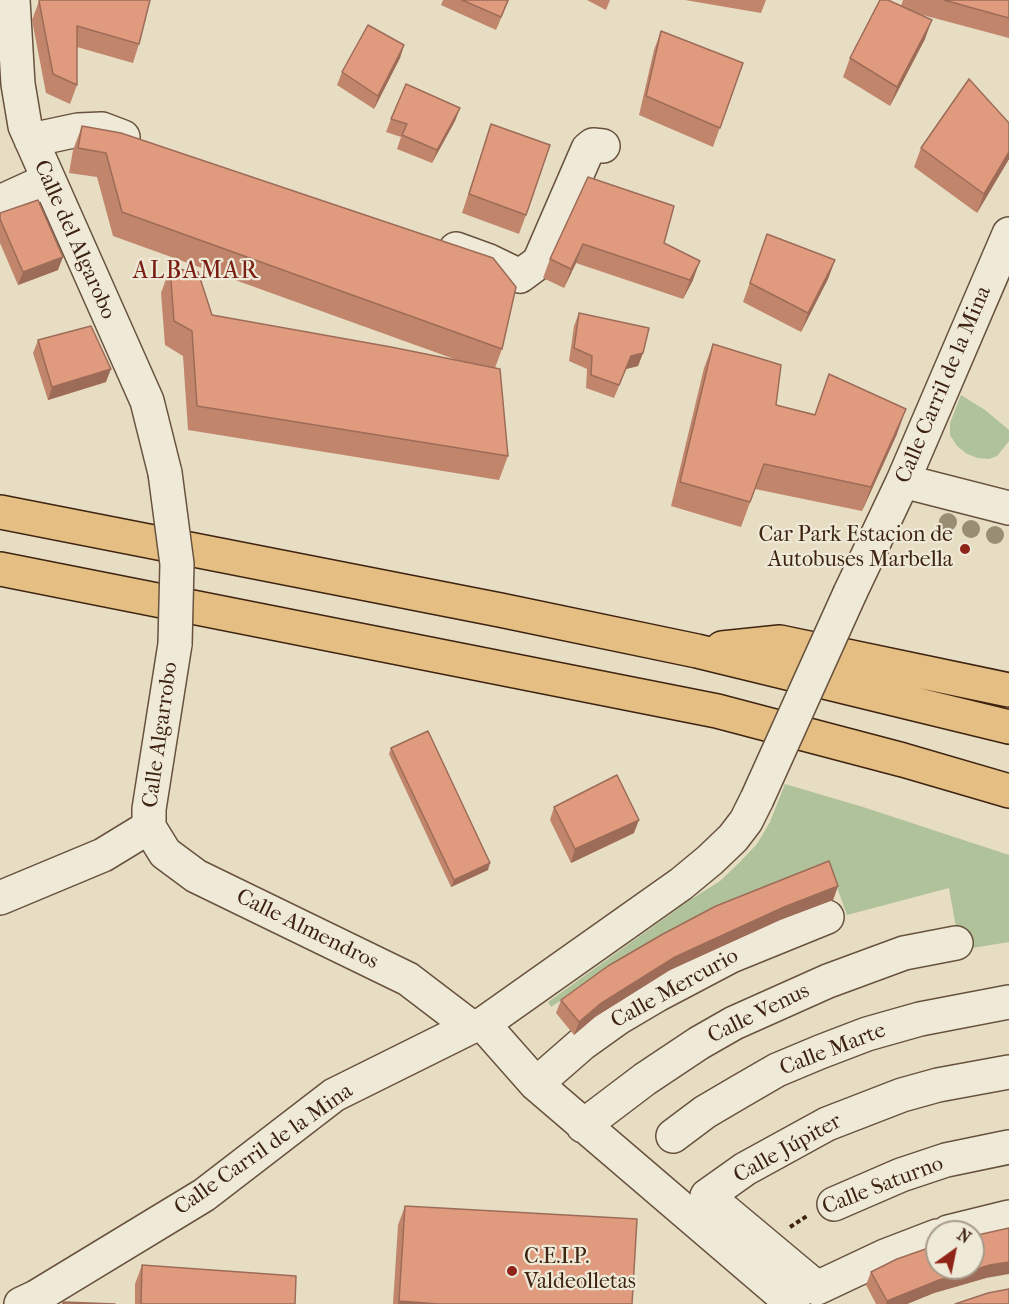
<!DOCTYPE html>
<html>
<head>
<meta charset="utf-8">
<style>
  body { margin:0 }
  #map { position:relative; width:1009px; height:1304px; overflow:hidden; background:#e7ddc3; font-family:"IM FELL French Canon",serif }
  canvas { display:block }
  .north { position:absolute; left:925px; top:1220px; width:60px; height:60px; box-sizing:border-box; background:#efe9d8; border:2px solid #a89a88; border-radius:50%; rotate:33deg; font-size:16px; font-weight:700; line-height:24px; text-align:center; color:#3d2310 }
  .north::after { content:''; display:block; margin:auto; width:21px; height:27px; background:#8f2418; clip-path:polygon(50% 0,100% 100%,50% 72%,0 100%) }
</style>
</head>
<body>
<div id="map">
<canvas width="1009" height="1304"></canvas>
<div class="north">N</div>
</div>
<script>
const context = document.querySelector('canvas').getContext('2d');
context.lineJoin = 'round';
function fillPath(path, color) { context.fillStyle = color; context.fill(path, 'evenodd'); }
const shape = rows => new Path2D(rows.map(r => 'M' + r).join(''));
function strokePath(path, color, width, dash) { context.strokeStyle = color; context.lineWidth = width; context.lineCap = dash ? 'butt' : 'round'; context.setLineDash(dash || []); context.stroke(path); }
function write(font, color, halo, rows, align = 'center') {
  context.font = font + ' "IM FELL French Canon",serif'; context.lineWidth = 4.5; context.setLineDash([]); context.textBaseline = 'middle'; context.strokeStyle = halo; context.fillStyle = color; for (const [text, x, y, turn = 0] of rows) {
    context.save(); context.translate(x, y); context.rotate((+turn || 0) * Math.PI / 180); context.textAlign = isNaN(turn) ? turn : align; if (halo) context.strokeText(text, 0, 0); context.fillText(text, 0, 0); context.restore();
  }
}
const green = shape([
  [961,395,985,410,1009,430,1009,441,997,456,989,459,978,458,967,454,957,446,950,435,950,423],
  [785,784,863,807,1009,855,1009,942,960,950,949,888,847,915,829,865,661,937,551,1007,548,1002,690,900,720,881,740,862,757,844,770,822]
]);
const path = shape([
  [790,1227,807,1216]
]);
const minor = shape([
  [13,0,18,84,25,126,147,401,165,473],
  [31,140,78,130,102,129,123,137],
  [0,202,48,180],
  [456,249,489,261,520,276,539,262,588,149,593,145,603,146],
  [903,481,1009,508],
  [850,593,903,481,1009,234],
  [175,644,149,809,149,827,165,853,196,876,408,979,471,1027],
  [0,898,103,855,149,827],
  [483,1024,536,1084,793,1304],
  [536,1084,583,1043,618,1018,657,995,731,956,827,917],
  [583,1126,645,1079,699,1043,734,1023,828,981,904,953,956,943],
  [673,1136,705,1112,739,1092,777,1070,820,1052,867,1034,920,1019,1009,1002],
  [834,1204,901,1175,946,1160,1009,1147],
  [948,1232,1009,1217],
  [937,1236,885,1256,817,1288,707,1196,745,1169,827,1124,902,1095,938,1085,1009,1072],
  [21,1304,36,1297,204,1195,334,1095,471,1027,483,1024,681,884,710,860,733,838,746,821,757,799]
]);
const highway = shape([
  [0,512,500,610,697,651,1009,727],
  [0,569,717,711,903,760,1009,791],
  [722,648,780,642,1009,690]
]);
const minorBridge = shape([
  [165,473,177,564,175,644],
  [757,799,850,593]
]);
const trees = [
  [948,522],
  [971,529],
  [995,535]
];
const wall = shape([
  [443,0,509,0,496,30,441,5],
  [587,0,610,0,606,10],
  [685,0,766,0,761,13],
  [903,0,1009,0,1009,38,919,14,925,39,890,106,843,77,850,58,901,6],
  [39,1,139,44,133,63,77,47,77,85,70,104,46,93,32,20],
  [661,31,743,63,713,147,639,115,654,50],
  [404,45,400,58,374,109,337,85,342,72],
  [460,108,455,121,432,163,397,149,401,137,386,132,391,119],
  [1009,123,1009,159,977,213,914,167,921,148],
  [491,124,526,215,519,234,462,213],
  [82,126,502,349,495,368,508,456,499,480,188,430,183,356,165,345,161,293,170,268,212,315,457,360,113,236,97,177,69,173,73,150],
  [588,177,664,243,693,280,683,299,576,263,564,288,543,278,550,259],
  [0,213,58,270,18,285,0,243],
  [767,234,835,260,828,279,801,332,743,302],
  [579,313,643,353,638,366,626,369,614,398,586,388,587,369,569,361,574,326],
  [38,340,106,382,48,400,33,353],
  [713,344,776,405,815,414,829,374,897,434,862,511,755,489,741,527,671,506,704,368],
  [391,748,488,870,451,887,389,754],
  [554,807,634,833,571,863,550,820],
  [838,886,833,900,780,920,670,970,595,1017,574,1035,556,1013,561,1000],
  [405,1206,632,1304,393,1304,398,1225],
  [142,1265,295,1304,135,1304,135,1284],
  [871,1272,986,1278,934,1293,907,1304,876,1304,866,1285]
]);
const shadedWall = shape([
  [932,20,925,39,890,106,897,87],
  [404,45,400,58,374,109,378,96],
  [460,108,455,121,432,163,437,150],
  [1009,152,1009,159,977,213,984,194],
  [583,244,576,263,564,288,571,269],
  [63,257,58,270,18,285,23,272],
  [835,260,828,279,801,332,808,313],
  [700,261,693,280,683,299,690,280],
  [643,353,638,366,626,369,614,398,631,356],
  [111,369,106,382,48,400,52,387],
  [906,409,897,434,862,511,871,487],
  [639,820,634,833,571,863,575,849],
  [490,863,488,870,451,887,454,880],
  [838,886,833,900,780,920,670,970,595,1017,574,1035,579,1022,600,1004,675,957,784,907],
  [1009,1262,1009,1274,986,1278,934,1293,907,1304,886,1304,887,1301,939,1280,990,1265],
  [399,1301,439,1304,398,1304]
]);
const building = shape([
  [40,0,150,0,139,44,77,26,77,85,53,74,39,1,40,0],
  [462,0,508,0,501,17,462,0],
  [880,0,888,0,932,20,897,87,850,58,880,0],
  [944,0,1009,0,1009,18,944,0],
  [368,25,404,45,378,96,342,72,368,25],
  [661,31,743,63,720,128,646,96,661,31],
  [969,79,1009,123,1009,152,984,194,921,148,969,79],
  [406,84,460,108,437,150,402,135,407,124,391,119,406,84],
  [491,124,550,145,526,215,469,194,491,124],
  [82,126,121,133,493,258,516,287,502,349,122,212,106,153,78,148,82,126],
  [588,177,674,206,664,243,700,261,690,280,583,244,571,269,550,259,588,177],
  [38,200,63,257,23,272,0,219,0,213,38,200],
  [767,234,835,260,808,313,750,283,767,234],
  [170,268,198,272,212,315,391,347,500,369,508,456,197,406,192,331,174,321,170,268],
  [579,313,649,328,643,353,631,356,619,385,591,375,592,356,574,348,579,313],
  [91,326,111,369,52,387,38,340,91,326],
  [713,344,781,365,776,405,815,415,829,374,906,409,871,487,764,464,750,502,680,482,713,344],
  [428,731,490,863,454,880,391,748,428,731],
  [617,775,639,820,575,849,554,807,617,775],
  [829,861,838,886,784,907,675,957,600,1004,579,1022,561,1000,608,966,663,934,716,906,829,861],
  [405,1206,637,1219,632,1304,439,1304,399,1301,405,1206],
  [1009,1228,1009,1262,990,1265,939,1280,887,1301,871,1272,897,1259,937,1245,937,1268,973,1268,973,1236,1009,1228],
  [142,1265,296,1276,295,1304,141,1304,142,1265],
  [1009,1289,1009,1304,955,1304,988,1293,1009,1289],
  [63,1302,115,1304,63,1304,63,1302]
]);
const markers = [
  [965,549,6,"#8f2418"],
  [512,1271,6,"#8f2418"]
];
const streetNames = [
  ["Calle del Algarobo",74,240,66],
  ["Calle Carril de la Mina",944,385,-67],
  ["Calle Algarrobo",161,735,-82],
  ["Calle Almendros",307,930,26],
  ["Calle Mercurio",675,989,-29],
  ["Calle Venus",759,1014,-26],
  ["Calle Marte",833,1050,-21],
  ["Calle Júpiter",788,1149,-29],
  ["Calle Carril de la Mina",264,1150,-35],
  ["Calle Saturno",883,1186,-21]
];
const poiNames = [
  ["Car Park Estacion de",953,536],
  ["Autobuses Marbella",953,561],
  ["C.E.I.P.",524,1258,"left"],
  ["Valdeolletas",524,1283,"left"]
];
const neighbourhoodNames = [
  ["ALBAMAR",196,272]
];
fillPath(green, '#afc299');
strokePath(minor, '#68523d', 36);
strokePath(highway, '#3d2310', 36);
strokePath(path, '#3d2310', 4, [4.5, 3]);
strokePath(minor, '#efe9d8', 33);
strokePath(highway, '#e4be82', 33);
strokePath(minorBridge, '#68523d', 36, []);
strokePath(minorBridge, '#efe9d8', 33);
context.fillStyle = '#998d73';
for (const [x, y] of trees) { context.beginPath(); context.arc(x, y, 9, 0, 2 * Math.PI); context.fill(); }
fillPath(wall, '#c1856c');
fillPath(shadedWall, '#9d6c58');
fillPath(building, '#e09b7e');
strokePath(building, '#9d6c58', 1.5);
for (const [x, y, r, color] of markers) { const dot = new Path2D(); dot.arc(x, y, r, 0, 2 * Math.PI); context.fillStyle = color; context.fill(dot); strokePath(dot, '#efe9d8', 2); }
write('22px', '#3d2310', '#efe9d8', streetNames);
write('22px', '#3d2310', '#efe9d8', poiNames, 'right');
context.letterSpacing = '1.5px';
write('24px', '#7a1f14', '#efe9d8', neighbourhoodNames);
context.letterSpacing = '0px';
</script>
</body>
</html>
